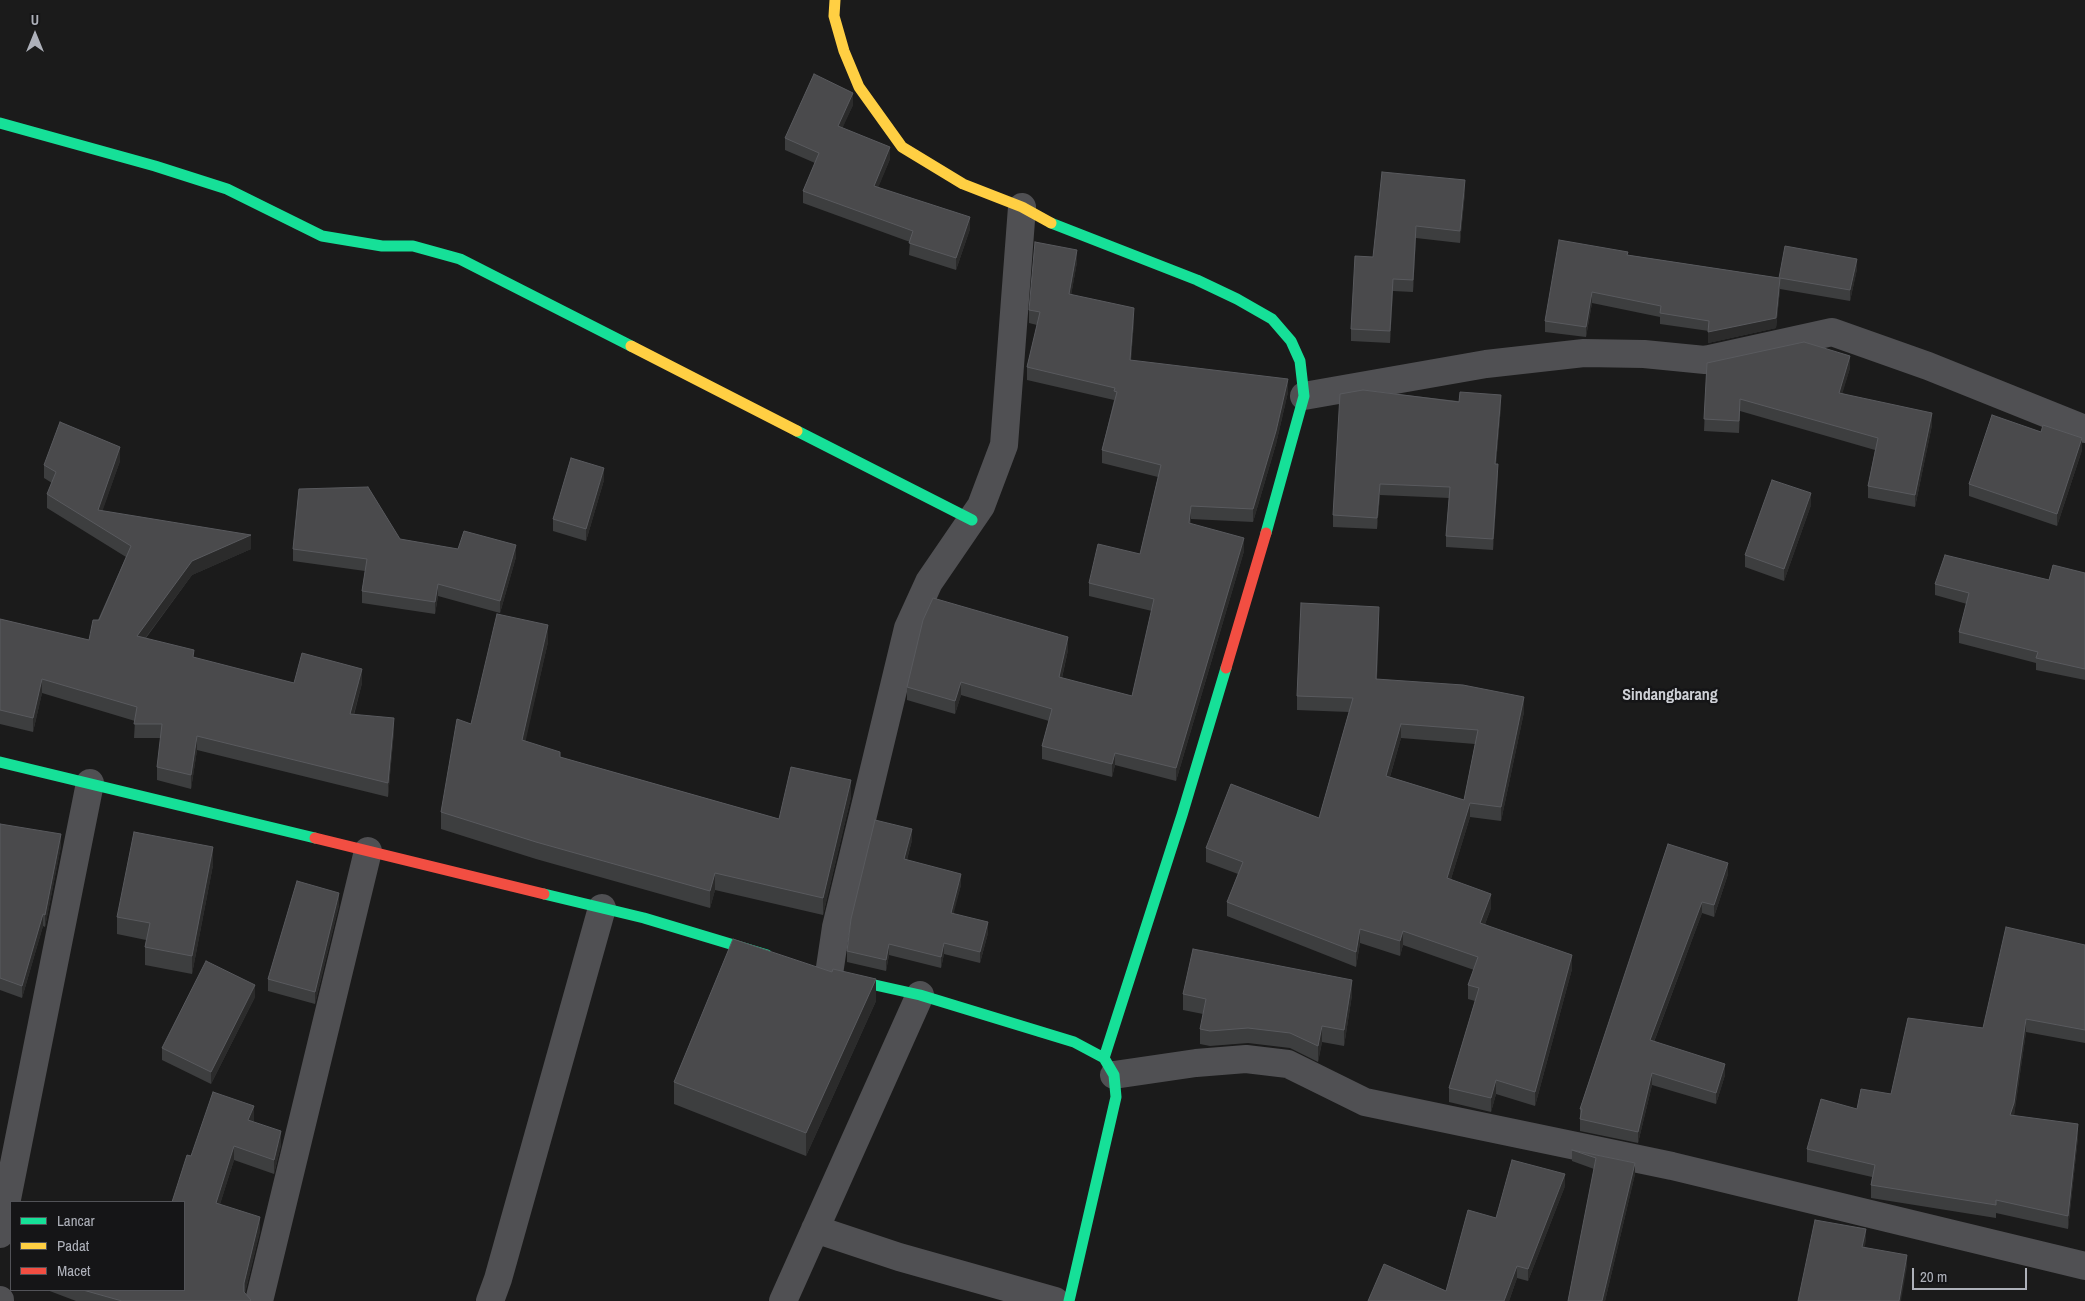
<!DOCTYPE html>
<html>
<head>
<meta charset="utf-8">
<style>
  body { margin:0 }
  #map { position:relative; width:2085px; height:1301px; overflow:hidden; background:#1b1b1b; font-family:"Archivo Narrow",sans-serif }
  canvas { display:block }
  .legend { position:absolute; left:10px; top:1201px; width:175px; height:90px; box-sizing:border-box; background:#151517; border:1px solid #525358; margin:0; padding:6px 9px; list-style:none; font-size:15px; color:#aeb1ba }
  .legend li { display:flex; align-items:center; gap:10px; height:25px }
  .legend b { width:25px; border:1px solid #525358 }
  .north { position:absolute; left:10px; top:10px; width:50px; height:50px; -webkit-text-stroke:4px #151517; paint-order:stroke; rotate:0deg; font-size:14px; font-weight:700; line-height:20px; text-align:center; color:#aeb1ba }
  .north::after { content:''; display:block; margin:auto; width:18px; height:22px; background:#aeb1ba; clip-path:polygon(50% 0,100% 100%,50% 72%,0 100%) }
  .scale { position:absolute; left:1912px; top:1268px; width:115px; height:22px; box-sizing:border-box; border:2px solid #aeb1ba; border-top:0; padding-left:6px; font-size:15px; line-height:18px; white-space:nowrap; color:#aeb1ba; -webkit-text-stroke:4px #151517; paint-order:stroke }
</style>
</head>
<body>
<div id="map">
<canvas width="2085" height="1301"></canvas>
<ul class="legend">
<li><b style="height:6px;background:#16e098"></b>Lancar</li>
<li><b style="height:6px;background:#ffcf43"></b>Padat</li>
<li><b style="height:6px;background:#f24e42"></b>Macet</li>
</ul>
<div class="north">U</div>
<div class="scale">20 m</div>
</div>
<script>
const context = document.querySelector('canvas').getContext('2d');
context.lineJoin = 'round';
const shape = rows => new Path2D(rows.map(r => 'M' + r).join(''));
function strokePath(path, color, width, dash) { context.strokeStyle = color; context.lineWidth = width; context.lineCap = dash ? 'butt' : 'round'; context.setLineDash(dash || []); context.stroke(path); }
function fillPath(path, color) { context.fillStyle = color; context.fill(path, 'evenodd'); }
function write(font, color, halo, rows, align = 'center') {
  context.font = font + ' "Archivo Narrow",sans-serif'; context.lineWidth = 5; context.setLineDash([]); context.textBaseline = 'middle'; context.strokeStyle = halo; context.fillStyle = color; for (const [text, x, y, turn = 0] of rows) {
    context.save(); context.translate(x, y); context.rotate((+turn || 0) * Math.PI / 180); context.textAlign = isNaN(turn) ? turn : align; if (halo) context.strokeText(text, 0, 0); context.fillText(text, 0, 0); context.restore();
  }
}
const street = shape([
  [1304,396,1486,364,1584,353,1644,354,1705,360,1832,332,1928,366,2085,429],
  [829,974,836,927,908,628,929,582,981,506,1004,445,1022,207],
  [1114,1075,1196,1063,1246,1059,1288,1064,1365,1102,1672,1166,2085,1266],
  [815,1229,899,1257,1055,1301],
  [0,1234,90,783],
  [0,1300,0,1301],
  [259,1301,368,851],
  [490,1301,498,1279,602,908],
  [783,1301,920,995]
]);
const fast = shape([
  [0,123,155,166,227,189,322,236,382,246,413,246,460,259,631,346],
  [1051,223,1197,280,1237,299,1272,319,1291,341,1300,361,1304,396,1266,533],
  [797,431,972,520],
  [0,762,315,838],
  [544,894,644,918,767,955],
  [839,977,920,995,1074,1042,1104,1058,1114,1075,1116,1097,1069,1301],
  [1104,1058,1182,815,1226,668]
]);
const slow = shape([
  [835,0,834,16,844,51,859,87,902,147,963,184,1022,207,1051,223],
  [631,346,797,431]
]);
const jam = shape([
  [1226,668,1266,533],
  [315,838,544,894]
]);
const wall = shape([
  [853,105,842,128,890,159,878,187,970,229,956,270,909,255,910,242,803,203,803,191,815,163,785,150,785,138],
  [1465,192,1460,243,1416,238,1413,292,1393,291,1390,343,1351,341,1351,329,1373,257],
  [1628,255,1779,278,1857,269,1850,301,1780,289,1776,328,1708,343,1709,331,1660,324,1660,317,1592,303,1586,337,1545,332,1545,321],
  [1077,262,1071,295,1134,321,1131,360,1288,392,1276,444,1253,522,1191,519,1190,524,1244,551,1176,781,1115,765,1112,777,1042,759,1042,746,1049,721,961,695,955,714,907,700,907,687,1068,650,1062,678,1132,696,1152,611,1089,596,1089,583,1140,554,1158,477,1102,463,1102,450,1114,400,1027,380,1027,367,1037,325,1029,323,1029,310],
  [1707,363,1850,368,1842,393,1932,425,1915,507,1868,498,1868,486,1875,450,1740,411,1739,433,1704,431],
  [1363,390,1501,406,1496,464,1498,476,1493,550,1446,547,1446,536,1449,498,1380,495,1377,529,1333,527,1333,515],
  [2082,450,2057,526,1969,496,1969,484],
  [120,461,102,511,251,549,192,575,146,638,194,658,294,683,362,683,354,715,394,731,388,797,197,750,191,789,157,780,157,767,161,738,134,738,135,721,42,693,33,732,0,724,0,619,89,640,126,557,47,508,47,494,52,483,44,478,44,465],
  [604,480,586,541,553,531,553,519],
  [1811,505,1784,581,1745,567,1745,555],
  [400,539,458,549,516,557,500,613,438,596,435,614,362,603,362,591,365,571,293,561,293,549],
  [2085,573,2085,680,2036,670,2036,663,1959,643,1959,632,1967,604,1935,595,1935,584,2049,580],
  [1379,621,1377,679,1524,712,1501,821,1470,817,1451,879,1491,908,1485,924,1572,969,1535,1106,1496,1094,1491,1112,1449,1102,1449,1088,1475,1001,1468,999,1468,985,1474,970,1403,945,1400,956,1360,943,1356,967,1227,916,1227,902,1238,874,1206,862,1206,848,1319,818,1349,712,1297,710,1297,696],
  [1401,738,1475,744,1464,800,1390,777],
  [548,642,525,741,560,757,779,819,851,797,823,915,715,890,710,908,536,859,441,829,441,812,471,724],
  [0,824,61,846,45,927,43,926,22,998,0,990],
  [912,840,907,860,961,885,953,913,988,933,980,963,944,954,941,968,889,955,886,971,847,962,847,951],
  [1668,844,1728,874,1714,917,1702,913,1654,1042,1725,1075,1716,1104,1652,1085,1638,1143,1580,1131,1580,1109],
  [213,865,192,974,145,965,145,947,146,940,117,934,117,917],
  [339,905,315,1004,268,991,268,979],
  [2085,945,2085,1043,2026,1032,2014,1115,2078,1137,2068,1229,1996,1213,1996,1218,1871,1198,1871,1185,1872,1177,1807,1162,1807,1149,1857,1109,1891,1094,1983,1028],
  [832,972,876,1001,806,1156,674,1104,674,1082],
  [1183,994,1352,995,1344,1046,1322,1042,1318,1062,1290,1048,1248,1043,1210,1046,1200,1044,1200,1029,1203,1014,1183,1010],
  [255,997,211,1084,162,1060,162,1048],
  [254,1119,253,1122,281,1145,274,1174,234,1160,220,1204,260,1231,245,1293,251,1301,76,1301,47,1290,184,1290,191,1156],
  [1572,1150,1635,1163,1635,1174,1605,1301,1568,1301,1594,1169,1572,1161],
  [1565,1186,1528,1281,1517,1278,1509,1301,1368,1301,1446,1291]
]);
const shadedWall = shape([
  [853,93,853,105,838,138,838,126],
  [890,147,890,159,874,198,874,186],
  [1465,180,1465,192,1460,243,1460,231],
  [970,217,970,229,956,270,956,258],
  [1416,226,1416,238,1413,292,1413,280],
  [1077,250,1077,262,1069,307,1069,294],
  [1857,259,1857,269,1850,301,1850,290],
  [1780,278,1780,289,1776,328,1708,343,1708,332],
  [1393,279,1393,291,1390,343,1390,331],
  [1592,292,1592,303,1586,337,1586,327],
  [1134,308,1134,321,1130,373,1130,360],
  [1850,356,1850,368,1839,405,1839,393],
  [1288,379,1288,392,1276,444,1253,522,1253,509],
  [1501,395,1501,406,1495,476,1495,464],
  [1932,413,1932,425,1915,507,1915,495],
  [2082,438,2082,450,2057,526,2057,514],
  [120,447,120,461,98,524,98,510],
  [1498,464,1498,476,1493,550,1493,539],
  [604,468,604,480,586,541,586,529],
  [1380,484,1380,495,1377,529,1377,518],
  [1811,493,1811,505,1784,581,1784,569],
  [1191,506,1191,519,1189,536,1189,523],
  [251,535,251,549,192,575,137,649,137,636,192,561],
  [1244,538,1244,551,1176,781,1176,768],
  [516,545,516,557,500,613,500,601],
  [438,584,438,596,435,614,435,602],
  [1379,607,1379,621,1376,693,1376,679],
  [548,625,548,642,522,757,522,740],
  [1068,637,1068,650,1059,690,1059,677],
  [362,669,362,683,350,728,350,714],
  [42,679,42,693,33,732,33,718],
  [961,682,961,695,955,714,955,701],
  [1524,697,1524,712,1501,821,1501,807],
  [394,718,394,731,388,797,388,783],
  [1401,724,1401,738,1386,790,1386,776],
  [197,736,197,750,191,789,191,775],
  [1115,753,1115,765,1112,777,1112,764],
  [851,780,851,797,823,915,823,898],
  [1470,803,1470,817,1447,892,1447,878],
  [912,829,912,840,904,870,904,859],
  [61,834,61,846,45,927,45,915],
  [213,847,213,865,192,974,192,956],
  [1728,863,1728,874,1714,917,1714,905],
  [715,873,715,890,710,908,710,891],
  [961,874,961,885,951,924,951,913],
  [339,893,339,905,315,1004,315,992],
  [1491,894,1491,908,1480,937,1480,923],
  [1702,902,1702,913,1650,1052,1650,1040],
  [43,914,43,926,22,998,22,986],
  [988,922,988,933,980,963,980,952],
  [1360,929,1360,943,1356,967,1356,952],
  [1403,931,1403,945,1400,956,1400,941],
  [944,943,944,954,941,968,941,957],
  [889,944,889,955,886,971,886,960],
  [1572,955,1572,969,1535,1106,1535,1092],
  [876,979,876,1001,806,1156,806,1133],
  [1352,980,1352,995,1344,1046,1344,1030],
  [255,985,255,997,211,1084,211,1072],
  [2026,1019,2026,1032,2014,1116,2010,1115],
  [1322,1026,1322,1042,1318,1062,1318,1046],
  [1725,1064,1725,1075,1716,1104,1716,1093],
  [1652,1073,1652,1085,1638,1143,1638,1132],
  [1496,1080,1496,1094,1491,1112,1491,1098],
  [254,1106,254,1119,248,1134,248,1120],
  [2078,1124,2078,1137,2068,1229,2068,1216],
  [281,1131,281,1145,274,1174,274,1160],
  [234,1146,234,1160,216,1217,216,1203],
  [1635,1163,1635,1174,1605,1301,1602,1301],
  [1565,1174,1565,1186,1528,1281,1528,1269],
  [260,1217,260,1231,244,1297,244,1283],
  [1866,1229,1866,1241,1862,1259,1862,1247],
  [1907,1255,1907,1267,1901,1301,1899,1301],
  [1517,1266,1517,1278,1509,1301,1504,1301]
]);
const building = shape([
  [814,74,853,93,838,126,890,147,874,186,970,217,956,258,909,243,913,231,803,191,819,153,785,138,814,74],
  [1382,172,1465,180,1460,231,1416,226,1413,280,1393,279,1390,331,1351,329,1355,256,1373,257,1382,172],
  [1559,240,1628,252,1627,255,1779,278,1785,246,1857,259,1850,290,1780,278,1776,318,1708,332,1709,321,1660,313,1661,306,1592,292,1586,327,1545,321,1559,240],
  [1035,242,1077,250,1069,294,1134,308,1130,360,1288,379,1276,431,1253,509,1191,506,1189,523,1244,538,1176,768,1115,753,1112,764,1042,746,1052,709,961,682,955,701,907,687,923,620,933,598,1068,637,1059,677,1132,696,1154,599,1089,583,1098,544,1140,554,1161,465,1102,450,1117,392,1114,391,1115,388,1027,367,1040,312,1029,310,1035,242],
  [1804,342,1850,356,1839,393,1932,413,1915,495,1868,486,1878,438,1740,399,1739,421,1704,419,1707,363,1804,342],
  [1363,390,1459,402,1460,392,1501,395,1495,464,1498,464,1493,539,1446,536,1450,487,1380,484,1377,518,1333,515,1340,394,1363,390],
  [1992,415,2041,432,2043,425,2082,438,2057,514,1969,484,1992,415],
  [60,422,120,447,98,510,251,535,192,561,137,636,194,650,193,657,294,683,302,653,362,669,350,714,394,718,388,783,197,736,191,775,157,767,162,724,134,724,137,707,42,679,33,718,0,710,0,619,89,640,93,620,99,620,131,546,47,494,56,472,44,465,60,422],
  [571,458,604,468,586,529,553,519,571,458],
  [1772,480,1811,493,1784,569,1745,555,1772,480],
  [368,487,400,539,458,549,464,531,516,545,500,601,438,584,435,602,362,591,367,559,293,549,299,489,368,487],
  [1945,555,2049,580,2053,565,2085,573,2085,669,2036,658,2038,652,1959,632,1969,593,1935,584,1945,555],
  [1301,603,1379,607,1376,679,1463,685,1524,697,1501,807,1470,803,1447,878,1491,894,1480,923,1572,955,1535,1092,1496,1080,1491,1098,1449,1088,1479,988,1468,985,1478,957,1403,931,1400,941,1360,929,1356,952,1227,902,1243,862,1206,848,1231,784,1319,818,1353,698,1297,696,1301,603],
  [1401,724,1478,730,1464,800,1386,776,1401,724],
  [497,614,548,625,522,740,560,752,560,757,779,819,791,767,851,780,823,898,715,873,710,891,536,842,441,812,457,719,471,724,497,614],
  [875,820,912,829,904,859,961,874,951,913,988,922,980,952,944,943,941,957,889,944,886,960,847,951,851,919,875,820],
  [0,824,61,834,45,915,43,914,22,986,0,978,0,824],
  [134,832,213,847,192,956,145,947,150,923,117,917,134,832],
  [1668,844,1728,863,1714,905,1702,902,1650,1040,1725,1064,1716,1093,1652,1073,1638,1132,1580,1119,1582,1109,1580,1109,1668,844],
  [297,881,339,893,315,992,268,979,297,881],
  [2006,927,2085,945,2085,1030,2026,1019,2014,1103,2010,1115,2078,1124,2068,1216,1996,1200,1996,1205,1871,1185,1875,1165,1807,1149,1821,1099,1857,1109,1861,1089,1891,1094,1908,1018,1983,1028,2006,927],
  [733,939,832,972,833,969,876,979,806,1133,674,1082,733,939],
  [1193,949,1352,980,1344,1030,1322,1026,1318,1046,1290,1033,1248,1028,1210,1031,1200,1029,1206,999,1183,994,1193,949],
  [206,961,255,985,211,1072,162,1048,206,961],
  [213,1092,254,1106,248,1120,281,1131,274,1160,234,1146,216,1203,260,1217,244,1283,244,1292,251,1300,250,1301,122,1301,83,1290,184,1290,184,1202,172,1202,187,1155,191,1156,213,1092],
  [1572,1150,1635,1163,1602,1301,1568,1301,1596,1158,1572,1150],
  [1512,1160,1565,1174,1528,1269,1517,1266,1504,1301,1368,1301,1384,1264,1446,1291,1468,1210,1496,1218,1512,1160],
  [1815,1220,1866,1229,1862,1247,1907,1255,1899,1301,1798,1301,1815,1220]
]);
const quarterNames = [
  ["Sindangbarang",1670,696]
];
strokePath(street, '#505053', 28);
strokePath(fast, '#16e098', 11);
strokePath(slow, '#ffcf43', 11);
strokePath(jam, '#f24e42', 11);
fillPath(wall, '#3d3e3f');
fillPath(shadedWall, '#2b2b2b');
fillPath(building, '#4a4a4c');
strokePath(building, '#595a5e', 1);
write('bold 16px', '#ced0d6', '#151517', quarterNames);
</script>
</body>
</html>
